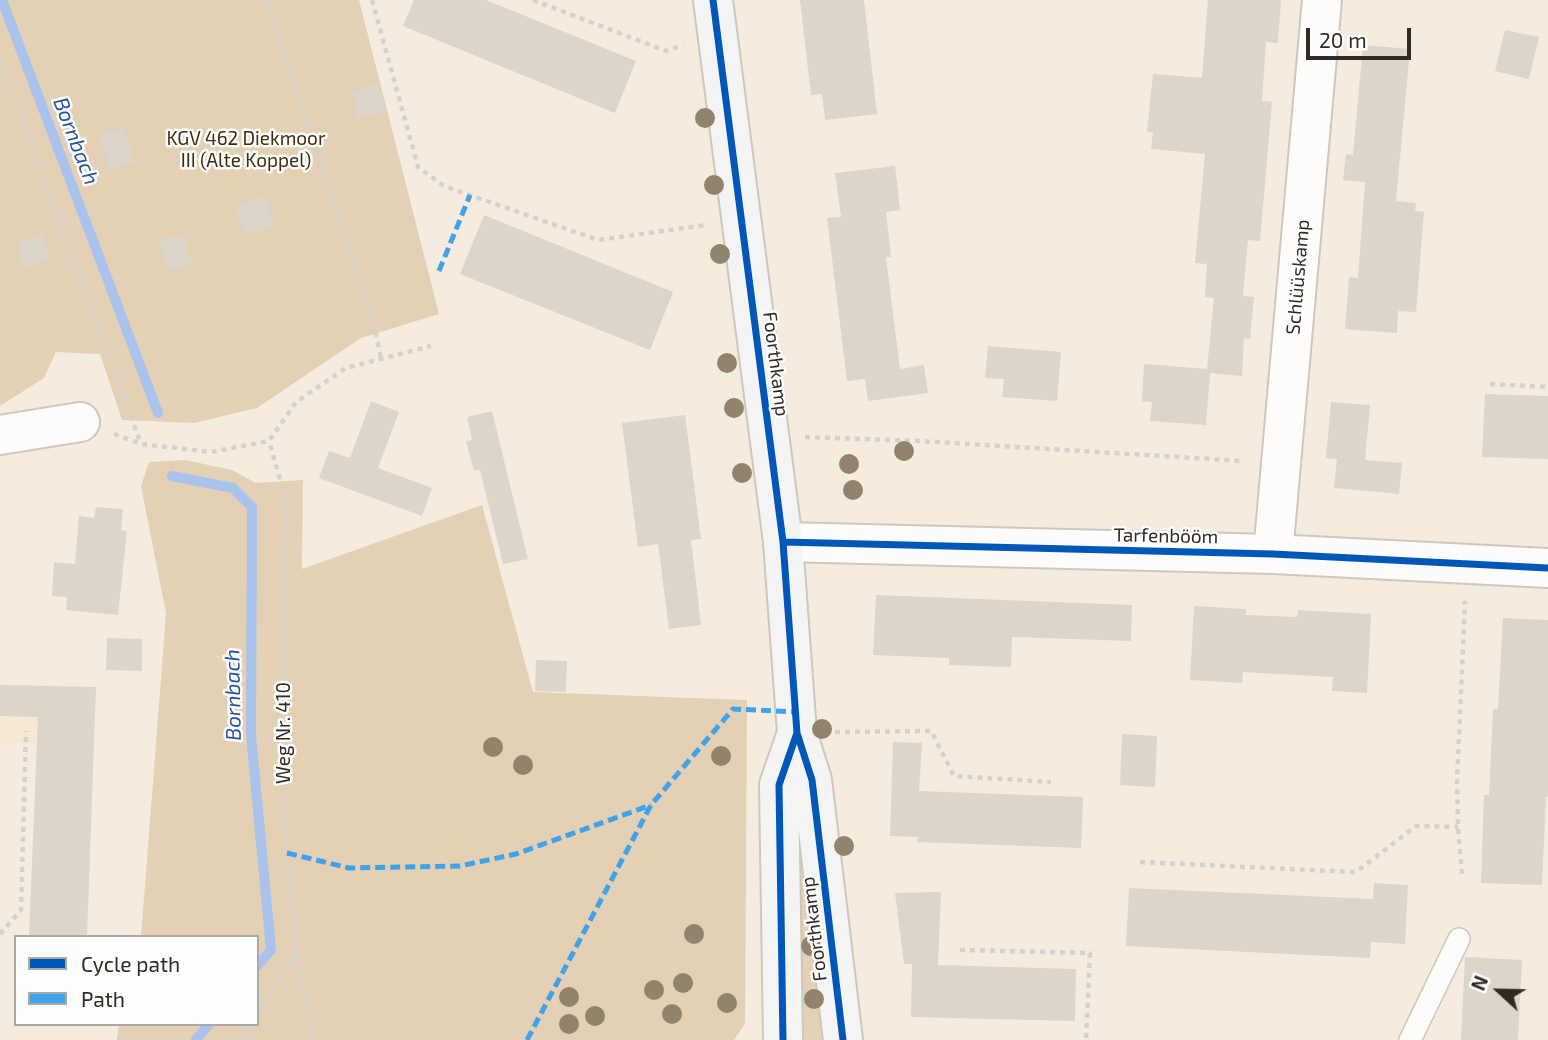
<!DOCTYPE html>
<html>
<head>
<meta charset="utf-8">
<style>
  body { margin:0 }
  #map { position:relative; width:1548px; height:1040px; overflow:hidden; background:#f5ecdf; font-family:"Exo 2",sans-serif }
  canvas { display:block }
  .legend { position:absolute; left:14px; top:935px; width:245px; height:91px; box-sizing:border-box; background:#fdfdfd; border:2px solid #aba9a5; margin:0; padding:9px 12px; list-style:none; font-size:21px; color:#302a22 }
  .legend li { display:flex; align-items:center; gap:14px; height:35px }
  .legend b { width:35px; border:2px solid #aba9a5 }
  .north { position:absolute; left:1464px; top:956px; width:70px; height:70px; -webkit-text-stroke:5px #fdfdfd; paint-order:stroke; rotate:292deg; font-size:19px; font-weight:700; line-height:28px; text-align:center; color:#302a22 }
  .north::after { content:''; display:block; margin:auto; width:24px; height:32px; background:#302a22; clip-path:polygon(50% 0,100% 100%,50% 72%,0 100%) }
  .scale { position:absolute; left:1306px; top:28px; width:105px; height:32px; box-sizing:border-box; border:4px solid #302a22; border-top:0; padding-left:9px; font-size:21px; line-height:24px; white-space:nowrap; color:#302a22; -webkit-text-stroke:5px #fdfdfd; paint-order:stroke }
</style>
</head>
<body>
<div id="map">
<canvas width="1548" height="1040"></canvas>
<ul class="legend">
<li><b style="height:9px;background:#0057b8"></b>Cycle path</li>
<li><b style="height:9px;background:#3ea3ea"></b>Path</li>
</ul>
<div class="north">N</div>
<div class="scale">20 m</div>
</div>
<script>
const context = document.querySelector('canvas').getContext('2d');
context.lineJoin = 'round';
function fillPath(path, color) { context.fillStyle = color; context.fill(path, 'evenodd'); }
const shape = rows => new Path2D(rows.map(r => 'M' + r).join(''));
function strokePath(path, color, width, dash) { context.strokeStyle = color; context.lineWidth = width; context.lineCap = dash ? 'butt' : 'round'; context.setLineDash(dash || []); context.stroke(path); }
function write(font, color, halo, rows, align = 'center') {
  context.font = font + ' "Exo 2",sans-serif'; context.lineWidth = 5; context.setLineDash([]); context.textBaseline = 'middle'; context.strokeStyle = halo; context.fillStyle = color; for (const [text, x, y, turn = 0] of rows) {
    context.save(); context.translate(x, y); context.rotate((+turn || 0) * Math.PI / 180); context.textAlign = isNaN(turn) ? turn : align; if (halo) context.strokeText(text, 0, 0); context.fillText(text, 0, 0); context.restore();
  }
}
const built = shape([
  [0,713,95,716,95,744,0,743]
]);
const green = shape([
  [0,0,359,0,439,314,361,338,257,408,194,423,122,420,100,354,56,352,44,378,0,406],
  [185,460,232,470,256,483,303,480,302,569,482,505,533,692,747,700,745,1024,734,1040,117,1040,119,1024,257,1024,257,937,141,937,166,613,141,486,149,462],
  [802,870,809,870,831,1040,802,1040,799,1003,798,874]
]);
const stream = shape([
  [2,0,158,413],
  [172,476,233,488,252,507,251,735,271,950,257,966],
  [196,1040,209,1024]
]);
const building = shape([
  [414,0,486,0,636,61,615,113,403,26],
  [800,0,864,0,877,114,825,120,822,94,811,95],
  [1208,0,1281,0,1278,43,1266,42,1262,101,1272,102,1260,241,1248,240,1243,296,1254,297,1250,339,1244,338,1242,376,1210,373,1206,425,1150,421,1152,402,1142,401,1144,364,1207,369,1214,298,1205,297,1207,264,1195,263,1205,154,1151,149,1153,132,1147,132,1153,74,1202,78],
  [1505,30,1539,37,1529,79,1495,71],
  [1363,45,1410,49,1396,201,1416,203,1415,211,1424,212,1416,312,1398,311,1397,333,1345,329,1349,277,1358,278,1365,182,1343,180,1346,154,1353,155],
  [378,84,386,112,359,120,352,91],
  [124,127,134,162,109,169,99,135],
  [895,166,900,210,886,212,891,257,886,257,900,369,924,365,928,393,868,401,865,379,847,381,827,218,841,217,835,173],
  [264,196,275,225,246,236,235,207],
  [484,215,673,292,650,350,460,274],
  [183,234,193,263,168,271,158,242],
  [44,235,49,261,23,267,17,241],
  [988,346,1061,352,1057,401,1002,397,1004,379,985,378],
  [1485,394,1548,396,1548,459,1482,457],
  [371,401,399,412,378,468,432,488,422,516,319,478,329,451,350,458],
  [1331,402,1370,405,1365,460,1402,463,1399,494,1334,488,1337,459,1326,458],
  [492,411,528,559,503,564,480,470,474,471,466,441,472,440,467,417],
  [685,415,701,539,691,540,701,625,669,629,658,544,638,547,622,423],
  [96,507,123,509,121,530,127,531,118,615,66,610,67,597,52,596,54,562,75,564,79,516,94,518],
  [876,595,1132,605,1131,641,1012,637,1011,667,949,665,949,658,873,655],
  [1194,606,1246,609,1246,615,1297,617,1298,610,1371,614,1367,693,1332,691,1333,677,1243,672,1242,683,1190,680],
  [1503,618,1548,620,1548,797,1546,797,1542,885,1481,883,1484,795,1489,795,1493,709,1498,709],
  [107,638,142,639,142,671,106,670],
  [536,660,567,661,566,692,535,691],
  [0,685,96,687,87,937,29,937,38,717,0,716],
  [1122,734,1157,736,1155,787,1120,785],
  [893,742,922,743,919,791,1083,797,1081,848,917,842,918,837,890,836],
  [1374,883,1408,885,1405,944,1371,942,1370,958,1126,946,1129,888,1373,899],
  [941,892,938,965,1076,969,1075,1021,911,1017,912,964,904,964,895,893],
  [1465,957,1522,960,1518,1040,1461,1040]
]);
const path = shape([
  [266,0,372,315,381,358],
  [372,0,418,167,444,186,598,240,706,225],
  [533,0,666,51,683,45],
  [0,59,141,444],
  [1490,384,1548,387],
  [114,434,141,444,211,452,269,441,296,402,346,368,431,346],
  [805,437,919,441,1244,461],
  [835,732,931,731,954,776,1051,782],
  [1140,862,1354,872,1360,869,1416,826,1458,827],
  [1462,874,1458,827,1457,782,1465,601],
  [0,934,21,910,26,731],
  [960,950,1090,953,1086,1040],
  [296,953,314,1040],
  [257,1017,296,952,284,819,285,497,269,441],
  [242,1040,253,1024]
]);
const lane = shape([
  [1410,1040,1459,939]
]);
const street = shape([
  [0,435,80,422],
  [783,542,1273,554,1548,568],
  [1273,554,1322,0]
]);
const secondary = shape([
  [713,0,783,542,797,733,812,780,843,1040],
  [783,1040,779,785,797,733]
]);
const quiet = shape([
  [439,271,470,195],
  [287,853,349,868,460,866,516,854,651,805],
  [527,1040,651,805,733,709,796,712]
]);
const cycleway = shape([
  [713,0,783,542,797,733,812,780,843,1040],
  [783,542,1273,554,1548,568],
  [783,1040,779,785,797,733]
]);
const trees = [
  [705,118],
  [714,185],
  [720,254],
  [727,363],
  [734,408],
  [904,451],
  [849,464],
  [742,473],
  [853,490],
  [822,729],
  [493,747],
  [721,756],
  [523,765],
  [844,846],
  [694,934],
  [811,946],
  [683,983],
  [654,990],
  [569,997],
  [814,999],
  [727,1003],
  [672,1014],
  [595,1016],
  [569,1024]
];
const parkNames = [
  ["KGV 462 Diekmoor",246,139],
  ["III (Alte Koppel)",246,161]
];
const streetNames = [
  ["Schlüüskamp",1298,277,-85],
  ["Foorthkamp",776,364,83],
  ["Tarfenbööm",1166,536,1],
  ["Weg Nr. 410",284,733,-90],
  ["Foorthkamp",814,929,-97]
];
const waterNames = [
  ["Bornbach",76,141,69],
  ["Bornbach",233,695,-91]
];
fillPath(built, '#f7e8d2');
fillPath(green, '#e3d0b5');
strokePath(stream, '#a9c3ec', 10);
fillPath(building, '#dbd5ca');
strokePath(lane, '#cec7be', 24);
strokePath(street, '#cec7be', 42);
strokePath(secondary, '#cec7be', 42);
strokePath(path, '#d5d2ce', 4.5, [5, 5]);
strokePath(lane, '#fefcfa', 21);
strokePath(street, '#fefcfa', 38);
strokePath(secondary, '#f5f4f5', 38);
strokePath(quiet, '#3ea3ea', 5, [10, 5]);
strokePath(cycleway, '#0057b8', 7);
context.fillStyle = '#91836c';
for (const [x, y] of trees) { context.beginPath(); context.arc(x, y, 10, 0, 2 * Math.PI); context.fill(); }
write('19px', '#402d0e', '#fdfdfd', parkNames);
write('19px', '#302a22', '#fdfdfd', streetNames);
write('italic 21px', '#25549f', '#fdfdfd', waterNames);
</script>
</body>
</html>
